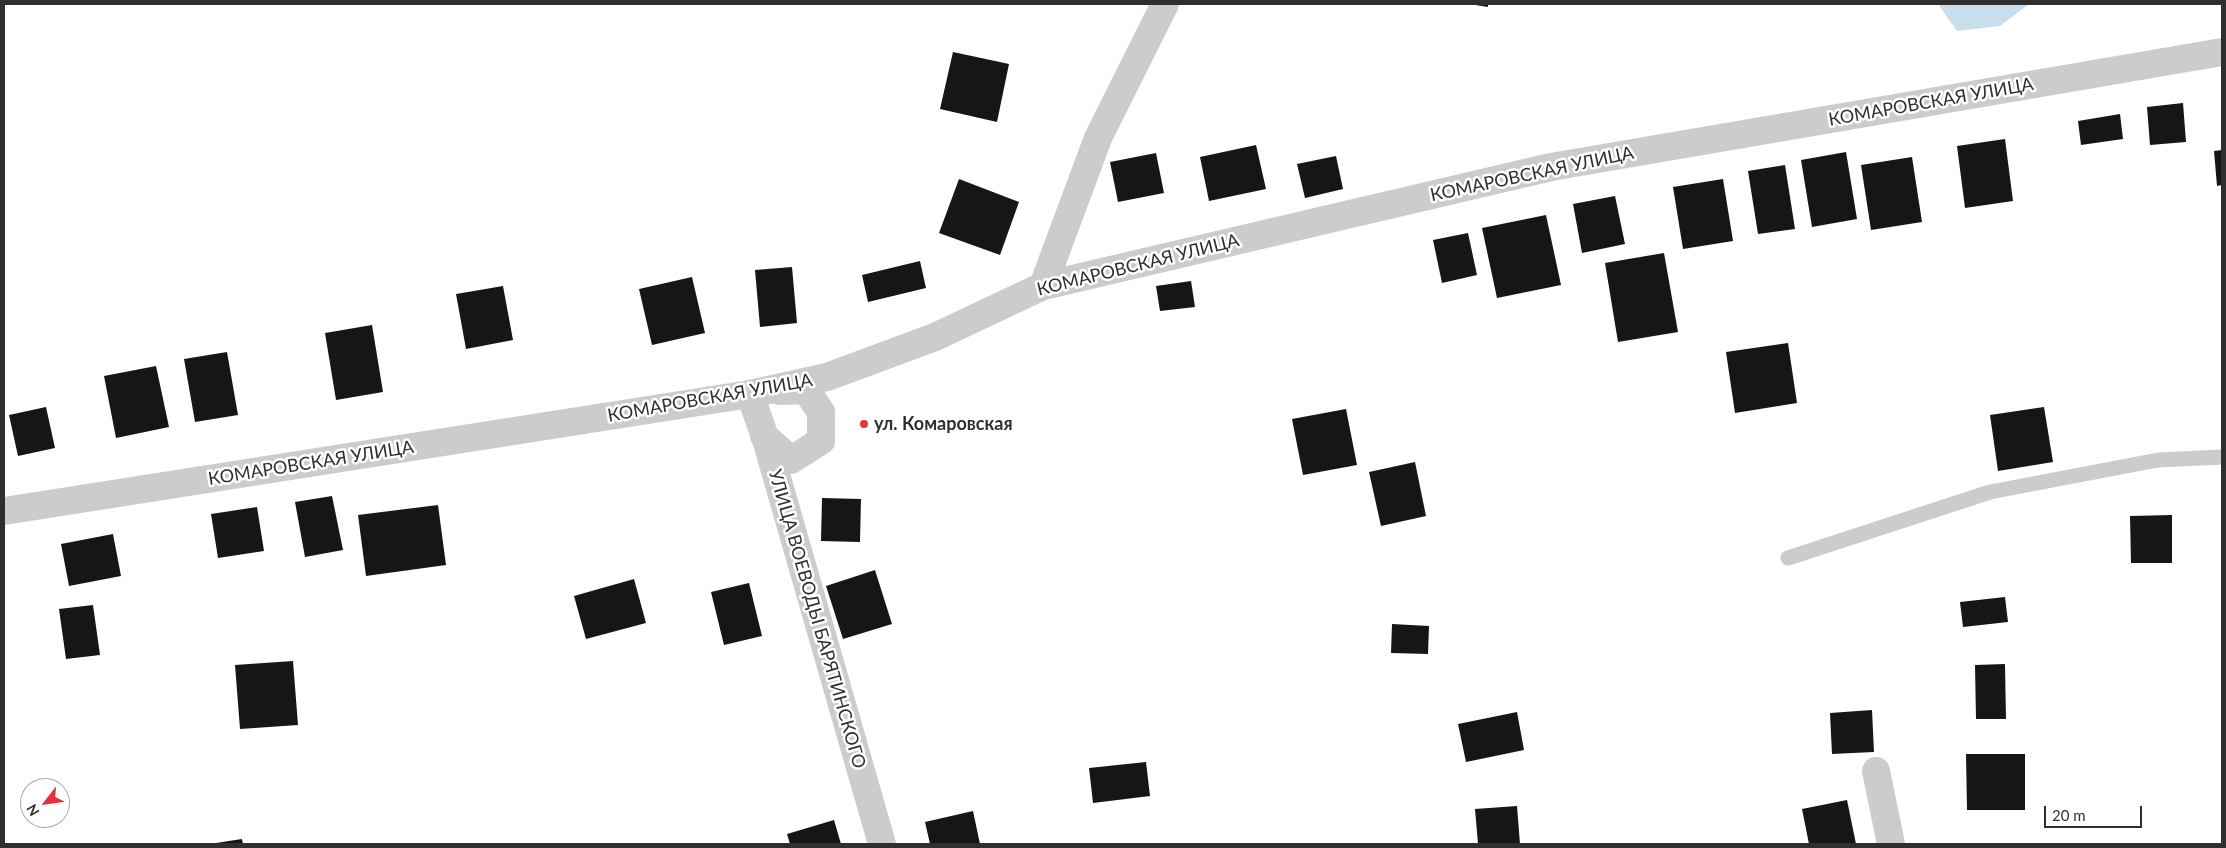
<!DOCTYPE html>
<html>
<head>
<meta charset="utf-8">
<style>
  body { margin:0 }
  #map { position:relative; width:2226px; height:848px; overflow:hidden; background:#fff; font-family:Lato,sans-serif }
  canvas { display:block }
  .frame { position:absolute; inset:0; border:5px solid #2f2f2f; pointer-events:none }
  .north { position:absolute; left:20px; top:778px; width:50px; height:50px; box-sizing:border-box; background:#fff; border:1px solid #acacac; border-radius:50%; rotate:240deg; font-size:14px; font-weight:700; line-height:20px; text-align:center; color:#2f2f2f }
  .north::after { content:''; display:block; margin:auto; width:18px; height:22px; background:#e7303a; clip-path:polygon(50% 0,100% 100%,50% 72%,0 100%) }
  .scale { position:absolute; left:2044px; top:806px; width:98px; height:22px; box-sizing:border-box; border:2px solid #2f2f2f; border-top:0; padding-left:6px; font-size:15px; line-height:18px; white-space:nowrap; color:#2f2f2f; -webkit-text-stroke:4px #fff; paint-order:stroke }
</style>
</head>
<body>
<div id="map">
<canvas width="2226" height="848"></canvas>
<div class="frame"></div>
<div class="north">N</div>
<div class="scale">20 m</div>
</div>
<script>
const context = document.querySelector('canvas').getContext('2d');
context.lineJoin = 'round';
function fillPath(path, color) { context.fillStyle = color; context.fill(path, 'evenodd'); }
const shape = rows => new Path2D(rows.map(r => 'M' + r).join(''));
function strokePath(path, color, width, dash) { context.strokeStyle = color; context.lineWidth = width; context.lineCap = dash ? 'butt' : 'round'; context.setLineDash(dash || []); context.stroke(path); }
function write(font, color, halo, rows, align = 'center') {
  context.font = font + ' Lato,sans-serif'; context.lineWidth = 5; context.setLineDash([]); context.textBaseline = 'middle'; context.strokeStyle = halo; context.fillStyle = color; for (const [text, x, y, turn = 0] of rows) {
    context.save(); context.translate(x, y); context.rotate((+turn || 0) * Math.PI / 180); context.textAlign = isNaN(turn) ? turn : align; if (halo) context.strokeText(text, 0, 0); context.fillText(text, 0, 0); context.restore();
  }
}
const water = shape([
  [1938,4,2029,4,2000,26,1957,31]
]);
const building = shape([
  [1469,4,1488,4,1488,7],
  [953,52,1009,64,997,122,940,109],
  [2183,103,2186,142,2150,145,2147,107],
  [2120,114,2123,139,2081,145,2078,121],
  [2005,139,2013,201,1965,208,1957,146],
  [1256,145,1266,189,1209,201,1200,157],
  [2222,150,2222,185,2217,186,2214,151],
  [1846,152,1857,219,1812,227,1801,160],
  [1156,153,1164,193,1118,202,1110,162],
  [1336,156,1343,189,1305,198,1297,164],
  [1912,157,1922,222,1871,230,1861,165],
  [1785,165,1795,229,1758,234,1748,171],
  [959,179,1019,202,1000,255,939,233],
  [1723,179,1733,241,1683,249,1673,187],
  [1615,196,1625,244,1582,253,1573,204],
  [1546,215,1561,285,1497,298,1482,228],
  [1468,233,1477,275,1442,283,1433,240],
  [1664,253,1678,332,1618,342,1605,263],
  [920,261,926,288,868,302,862,275],
  [792,267,797,323,760,327,755,270],
  [692,277,705,333,652,345,639,289],
  [1191,281,1195,307,1160,311,1156,286],
  [503,286,513,340,466,349,456,294],
  [372,325,383,392,336,400,325,333],
  [1788,343,1797,403,1735,413,1726,352],
  [227,352,238,415,195,422,184,359],
  [156,366,169,427,116,438,104,376],
  [46,407,55,448,18,456,9,415],
  [2044,407,2053,462,1998,471,1990,415],
  [1346,409,1357,465,1303,475,1292,419],
  [1415,462,1426,516,1381,526,1369,472],
  [332,496,343,550,305,557,295,502],
  [822,498,861,499,860,542,821,541],
  [438,505,446,565,366,576,358,515],
  [257,507,264,551,218,558,211,514],
  [2172,515,2172,563,2131,563,2130,516],
  [113,534,121,576,69,586,61,544],
  [875,570,892,624,843,639,826,586],
  [634,579,646,623,586,639,574,596],
  [749,583,762,636,724,645,711,592],
  [2005,597,2008,622,1963,627,1960,602],
  [93,605,100,655,66,659,59,609],
  [1392,624,1429,626,1428,654,1391,653],
  [293,661,298,725,240,729,235,665],
  [2005,664,2006,719,1976,719,1975,665],
  [1872,710,1874,752,1832,754,1830,713],
  [1517,712,1524,750,1466,762,1458,724],
  [1966,754,2025,754,2025,810,1967,810],
  [1146,762,1150,796,1093,803,1089,768],
  [1847,800,1856,844,1809,844,1802,809],
  [1517,806,1520,844,1478,844,1475,809],
  [973,811,980,844,930,844,925,822],
  [834,820,841,844,790,844,787,834],
  [242,839,243,844,216,844,216,843]
]);
const service = shape([
  [1788,558,1990,492,2158,460,2222,457]
]);
const minor = shape([
  [1043,286,1098,138,1165,4],
  [750,394,767,443,882,844],
  [764,436,791,460,821,441,821,412,806,390,780,391],
  [4,511,750,394,827,377,935,337,1043,286,1551,167,2222,52],
  [1876,771,1891,844]
]);
const markers = [
  [864,424,5,"#e7303a"]
];
const streetNames = [
  ["КОМАРОВСКАЯ УЛИЦА",1931,102,-10],
  ["КОМАРОВСКАЯ УЛИЦА",1532,174,-12],
  ["КОМАРОВСКАЯ УЛИЦА",1138,265,-14],
  ["КОМАРОВСКАЯ УЛИЦА",710,398,-10],
  ["КОМАРОВСКАЯ УЛИЦА",311,463,-9],
  ["УЛИЦА ВОЕВОДЫ БАРЯТИНСКОГО",817,619,74]
];
const poiNames = [
  ["ул. Комаровская",874,424]
];
fillPath(water, '#c9deec');
fillPath(building, '#161616');
strokePath(service, '#ccc', 15);
strokePath(minor, '#ccc', 28);
for (const [x, y, r, color] of markers) { const dot = new Path2D(); dot.arc(x, y, r, 0, 2 * Math.PI); context.fillStyle = color; context.fill(dot); strokePath(dot, '#fff', 2); }
write('18px', '#2f2f2f', '#fff', streetNames);
write('bold 18px', '#2f2f2f', '#fff', poiNames, 'left');
</script>
</body>
</html>
